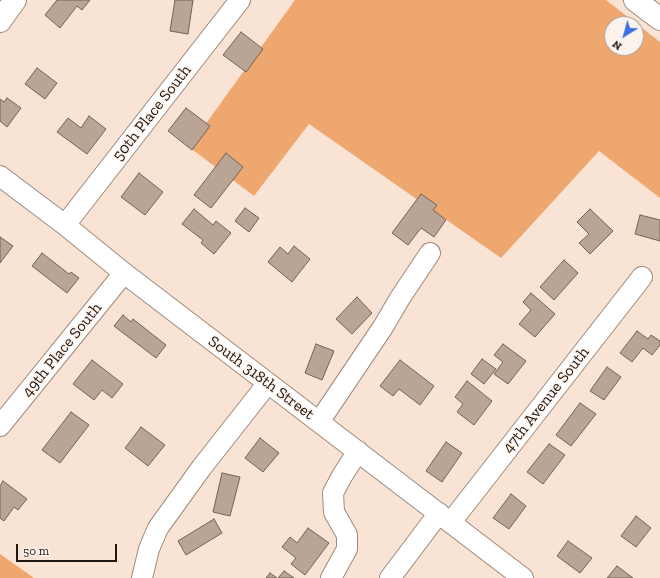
<!DOCTYPE html>
<html>
<head>
<meta charset="utf-8">
<style>
  body { margin:0 }
  #map { position:relative; width:660px; height:578px; overflow:hidden; background:#f9e3d4; font-family:"Zilla Slab",serif }
  canvas { display:block }
  .north { position:absolute; left:604px; top:16px; width:40px; height:40px; box-sizing:border-box; background:#fcf3ed; border:1px solid #a49b95; border-radius:50%; rotate:217deg; font-size:11px; font-weight:700; line-height:16px; text-align:center; color:#1f1712 }
  .north::after { content:''; display:block; margin:auto; width:14px; height:18px; background:#3c71e1; clip-path:polygon(50% 0,100% 100%,50% 72%,0 100%) }
  .scale { position:absolute; left:16px; top:544px; width:101px; height:18px; box-sizing:border-box; border:2px solid #1f1712; border-top:0; padding-left:5px; font-size:12px; line-height:14px; white-space:nowrap; color:#1f1712; -webkit-text-stroke:3px #fcf3ed; paint-order:stroke }
</style>
</head>
<body>
<div id="map">
<canvas width="660" height="578"></canvas>
<div class="north">N</div>
<div class="scale">50 m</div>
</div>
<script>
const context = document.querySelector('canvas').getContext('2d');
context.lineJoin = 'round';
function fillPath(path, color) { context.fillStyle = color; context.fill(path, 'evenodd'); }
const shape = rows => new Path2D(rows.map(r => 'M' + r).join(''));
function strokePath(path, color, width, dash) { context.strokeStyle = color; context.lineWidth = width; context.lineCap = dash ? 'butt' : 'round'; context.setLineDash(dash || []); context.stroke(path); }
function write(font, color, halo, rows, align = 'center') {
  context.font = font + ' "Zilla Slab",serif'; context.lineWidth = 3; context.setLineDash([]); context.textBaseline = 'middle'; context.strokeStyle = halo; context.fillStyle = color; for (const [text, x, y, turn = 0] of rows) {
    context.save(); context.translate(x, y); context.rotate((+turn || 0) * Math.PI / 180); context.textAlign = isNaN(turn) ? turn : align; if (halo) context.strokeText(text, 0, 0); context.fillText(text, 0, 0); context.restore();
  }
}
const forest = shape([
  [295,0,606,0,660,42,660,198,599,151,501,258,309,124,254,196,189,147],
  [612,24,636,24,636,48,612,48],
  [0,554,34,578,0,578]
]);
const building = shape([
  [57,0,90,0,82,10,77,6,60,28,45,15,57,0],
  [175,0,193,0,188,34,170,31,175,0],
  [241,32,263,49,246,72,223,55,241,32],
  [37,68,57,83,45,99,25,84,37,68],
  [7,98,21,108,7,127,0,121,0,99,4,102,7,98],
  [186,108,210,126,192,150,168,131,186,108],
  [89,116,106,129,87,154,57,132,68,118,81,128,89,116],
  [226,153,243,167,211,208,194,195,226,153],
  [139,173,163,192,145,215,121,197,139,173],
  [421,194,437,205,433,210,446,220,434,237,421,228,408,245,392,233,421,194],
  [245,208,259,218,249,232,235,221,245,208],
  [194,209,213,225,216,221,231,233,214,254,201,243,203,240,182,224,194,209],
  [590,209,613,231,590,254,579,243,589,234,577,222,590,209],
  [640,215,660,220,660,241,635,234,640,215],
  [0,237,13,246,0,263,0,237],
  [294,246,310,259,292,282,268,262,280,247,288,254,294,246],
  [42,253,69,274,71,272,79,278,67,293,32,266,42,253],
  [564,260,578,273,554,300,540,287,564,260],
  [531,293,555,314,535,337,519,324,531,310,523,302,531,293],
  [357,297,372,313,352,334,336,319,357,297],
  [123,315,131,322,133,319,166,345,156,358,114,326,123,315],
  [637,331,648,339,651,335,660,341,660,345,652,355,643,348,632,362,620,353,637,331],
  [316,344,334,351,322,380,305,373,316,344],
  [503,344,526,361,508,384,494,374,503,362,494,355,503,344],
  [482,359,496,369,484,384,471,374,482,359],
  [92,360,123,384,112,398,102,390,94,400,73,384,92,360],
  [400,360,434,386,420,405,399,389,393,396,380,386,400,360],
  [607,367,621,377,604,400,590,391,607,367],
  [467,381,492,401,474,425,457,412,463,404,455,397,467,381],
  [580,403,596,414,571,446,556,435,580,403],
  [71,412,89,425,60,463,42,450,71,412],
  [141,427,165,445,148,466,125,448,141,427],
  [260,438,279,453,263,472,245,458,260,438],
  [446,442,462,453,442,482,426,471,446,442],
  [549,444,565,455,543,484,527,472,549,444],
  [222,473,240,477,230,516,213,512,222,473],
  [3,481,27,499,18,510,14,507,4,521,0,518,0,486,3,481],
  [511,494,526,506,509,529,493,518,511,494],
  [636,516,651,528,636,547,621,536,636,516],
  [214,519,222,533,186,555,178,541,214,519],
  [308,528,329,543,305,575,291,564,296,558,282,547,290,537,297,543,308,528],
  [568,541,592,558,580,573,557,556,568,541],
  [617,566,633,578,607,578,617,566],
  [284,571,294,578,278,578,284,571],
  [270,573,277,578,266,578,270,573]
]);
const minor = shape([
  [0,176,65,225,124,273,523,578],
  [65,225,240,0],
  [319,422,383,327,400,298,430,253],
  [0,426,124,273],
  [451,522,642,277],
  [142,578,149,549,158,528,202,467,268,383],
  [331,578,347,549,347,535,334,512,333,493,342,476,358,451],
  [390,578,439,513]
]);
const major = shape([
  [635,0,660,19],
  [0,21,15,0]
]);
const streetNames = [
  ["50th Place South",152,113,-52],
  ["49th Place South",62,350,-51],
  ["South 318th Street",261,378,37],
  ["47th Avenue South",546,400,-52]
];
fillPath(forest, '#efa770');
fillPath(building, '#b9a495');
strokePath(building, '#746254', 1);
strokePath(minor, '#9e8a7c', 22);
strokePath(major, '#9e8a7c', 24);
strokePath(minor, '#fff', 20);
strokePath(major, '#fff', 22);
write('16px', '#1f1712', '#fcf3ed', streetNames);
</script>
</body>
</html>
